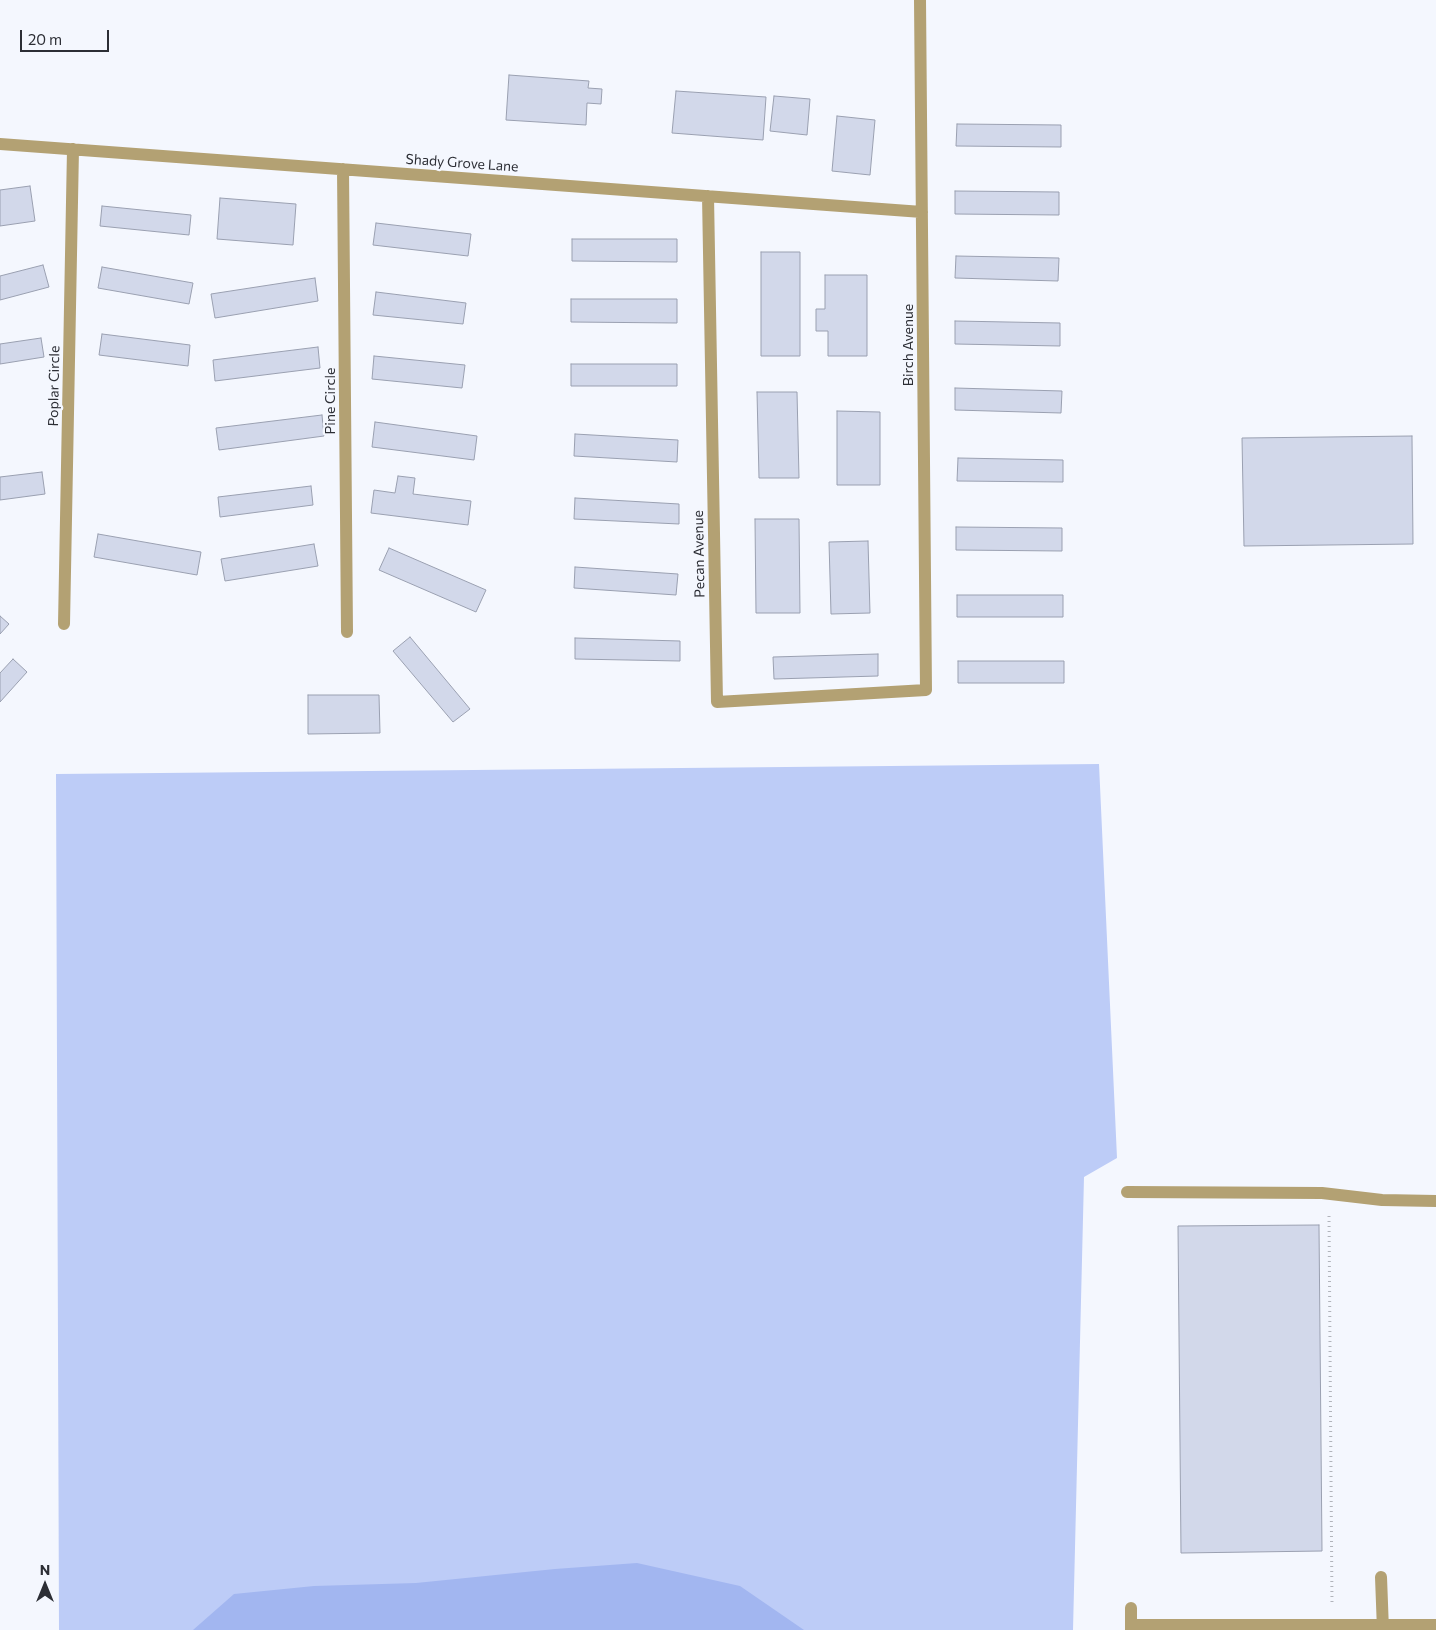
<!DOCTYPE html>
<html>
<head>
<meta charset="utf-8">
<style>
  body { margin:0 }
  #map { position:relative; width:1436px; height:1630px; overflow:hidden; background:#f4f7fe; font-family:Commissioner,sans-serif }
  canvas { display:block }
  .north { position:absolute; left:20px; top:1560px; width:50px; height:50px; -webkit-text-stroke:4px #f4f7fe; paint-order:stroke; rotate:0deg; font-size:14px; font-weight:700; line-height:20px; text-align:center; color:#2c2e35 }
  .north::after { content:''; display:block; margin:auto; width:18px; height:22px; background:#2c2e35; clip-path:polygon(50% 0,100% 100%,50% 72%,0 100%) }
  .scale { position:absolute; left:20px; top:30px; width:89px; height:22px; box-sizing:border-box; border:2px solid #2c2e35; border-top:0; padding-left:6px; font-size:15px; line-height:18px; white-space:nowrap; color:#2c2e35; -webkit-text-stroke:4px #f4f7fe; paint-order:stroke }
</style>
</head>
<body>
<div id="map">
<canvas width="1436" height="1630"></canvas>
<div class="north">N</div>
<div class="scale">20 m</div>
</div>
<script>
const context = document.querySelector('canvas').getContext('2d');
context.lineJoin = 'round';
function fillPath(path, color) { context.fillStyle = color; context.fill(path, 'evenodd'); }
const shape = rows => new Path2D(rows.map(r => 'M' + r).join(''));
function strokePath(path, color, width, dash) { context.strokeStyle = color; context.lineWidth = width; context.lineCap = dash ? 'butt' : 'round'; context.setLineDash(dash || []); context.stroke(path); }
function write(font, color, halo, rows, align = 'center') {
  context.font = font + ' Commissioner,sans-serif'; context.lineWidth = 4.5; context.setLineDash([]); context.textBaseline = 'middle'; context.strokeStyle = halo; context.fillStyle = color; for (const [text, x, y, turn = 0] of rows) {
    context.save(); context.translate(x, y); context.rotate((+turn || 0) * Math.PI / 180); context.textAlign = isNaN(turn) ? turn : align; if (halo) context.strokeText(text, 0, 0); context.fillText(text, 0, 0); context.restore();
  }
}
const green = shape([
  [1099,764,1117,1158,1084,1177,1073,1630,59,1630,56,774]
]);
const water = shape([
  [637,1563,740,1586,804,1630,193,1630,234,1594,314,1586,416,1583,555,1569]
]);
const building = shape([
  [509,75,589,81,588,88,602,89,601,104,587,103,586,125,506,120,509,75],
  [676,91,766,97,763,140,672,133,676,91],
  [774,96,810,99,807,135,770,131,774,96],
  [837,116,875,120,870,175,832,171,837,116],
  [957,124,1061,125,1061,147,956,146,957,124],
  [30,186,35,221,0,226,0,190,30,186],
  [955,191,1059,192,1059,215,955,214,955,191],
  [220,198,296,204,293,245,217,239,220,198],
  [102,206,191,215,189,235,100,226,102,206],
  [376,223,471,234,468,256,373,245,376,223],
  [572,239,677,239,677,262,572,261,572,239],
  [761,252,800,252,800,356,761,356,761,252],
  [956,256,1059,258,1058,281,955,278,956,256],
  [43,265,49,287,0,300,0,276,43,265],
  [102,267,193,283,189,304,98,288,102,267],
  [825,275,867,275,867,356,828,356,828,331,816,331,816,309,825,309,825,275],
  [315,278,318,301,215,318,211,294,315,278],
  [376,292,466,303,463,324,373,315,376,292],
  [571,299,677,299,677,323,571,322,571,299],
  [955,321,1060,323,1060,346,955,344,955,321],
  [102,334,190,345,188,366,99,355,102,334],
  [41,338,44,357,0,364,0,344,41,338],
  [318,347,320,368,215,381,213,360,318,347],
  [374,356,465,365,462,388,372,379,374,356],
  [571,364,677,364,677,386,571,386,571,364],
  [955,388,1062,391,1061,413,955,410,955,388],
  [757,392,797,392,799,478,759,478,757,392],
  [837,411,880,412,880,485,837,485,837,411],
  [322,415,324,436,219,450,216,428,322,415],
  [375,422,477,436,474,460,372,447,375,422],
  [575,434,678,440,677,462,574,456,575,434],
  [1412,436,1413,544,1244,546,1242,438,1412,436],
  [958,458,1063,460,1063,482,957,481,958,458],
  [42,472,45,494,0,500,0,477,42,472],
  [398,476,415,478,413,494,471,501,468,525,371,513,374,490,395,493,398,476],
  [311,486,313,505,220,517,218,497,311,486],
  [575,498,679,504,679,524,574,519,575,498],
  [755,519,799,519,800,613,756,613,755,519],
  [956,527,1062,528,1062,551,956,550,956,527],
  [98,534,201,552,197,575,94,557,98,534],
  [868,541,870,613,831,614,829,542,868,541],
  [314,544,318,566,225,581,221,559,314,544],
  [389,548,486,590,476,612,379,570,389,548],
  [575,567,678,574,676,595,574,588,575,567],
  [957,595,1063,595,1063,617,957,617,957,595],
  [0,616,9,624,0,634,0,616],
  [410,637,470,709,453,722,393,651,410,637],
  [575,638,680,641,680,661,575,659,575,638],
  [878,654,878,676,774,679,773,657,878,654],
  [13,659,27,672,0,702,0,673,13,659],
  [958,661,1064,661,1064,683,958,683,958,661],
  [308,695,379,695,380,733,308,734,308,695],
  [1319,1225,1322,1551,1181,1553,1178,1226,1319,1225]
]);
const path = shape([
  [1329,1216,1332,1604]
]);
const lane = shape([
  [1127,1192,1322,1193,1382,1200,1436,1201],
  [1381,1577,1383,1630],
  [1131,1608,1131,1630],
  [1131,1625,1436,1625]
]);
const street = shape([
  [0,144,922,212],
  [343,169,347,632],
  [708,196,717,702,926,690,920,0],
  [64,624,73,149]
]);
const streetNames = [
  ["Shady Grove Lane",462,163,4],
  ["Birch Avenue",908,345,-90],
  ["Poplar Circle",54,386,-89],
  ["Pine Circle",330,401,-90],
  ["Pecan Avenue",699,554,-91]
];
fillPath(green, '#bdccf7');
fillPath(water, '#a2b6f0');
fillPath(building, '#d2d8ea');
strokePath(building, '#9aa0b1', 1);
strokePath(path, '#b1b4bb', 3, [1, 4]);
strokePath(lane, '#b3a173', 12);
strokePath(street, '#b3a173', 12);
write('14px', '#2c2e35', '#f4f7fe', streetNames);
</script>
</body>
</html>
